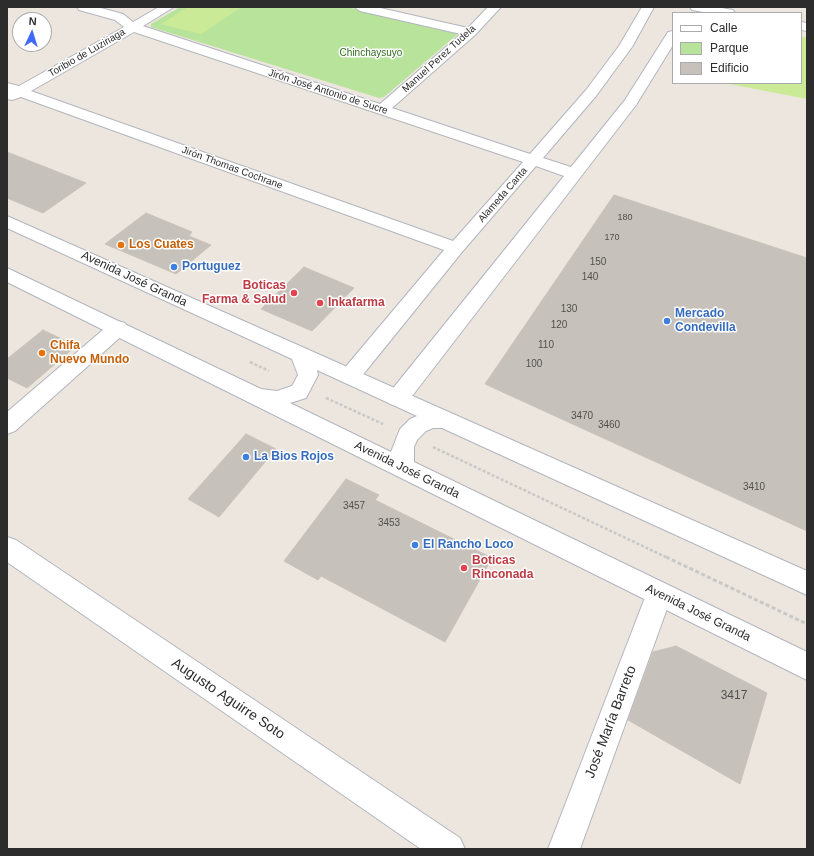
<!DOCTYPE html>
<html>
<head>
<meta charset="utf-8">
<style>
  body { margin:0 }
  #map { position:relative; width:814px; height:856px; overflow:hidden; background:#ede6de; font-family:Arial,sans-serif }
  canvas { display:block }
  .frame { position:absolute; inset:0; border:8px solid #2c2c2c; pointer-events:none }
  .legend { position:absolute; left:672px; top:12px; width:130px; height:72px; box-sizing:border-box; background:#fff; border:1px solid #ababab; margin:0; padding:5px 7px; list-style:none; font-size:12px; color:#2c2c2c }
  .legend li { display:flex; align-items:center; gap:8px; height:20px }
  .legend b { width:20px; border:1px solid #ababab }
  .north { position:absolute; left:12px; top:12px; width:40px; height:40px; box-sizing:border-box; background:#fff; border:1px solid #ababab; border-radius:50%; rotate:4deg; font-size:11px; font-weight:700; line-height:16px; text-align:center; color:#2c2c2c }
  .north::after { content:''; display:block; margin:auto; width:14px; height:18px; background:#406af8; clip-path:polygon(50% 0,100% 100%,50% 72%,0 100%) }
</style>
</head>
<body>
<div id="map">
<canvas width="814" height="856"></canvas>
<div class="frame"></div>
<ul class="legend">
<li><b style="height:5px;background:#fff"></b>Calle</li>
<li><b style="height:11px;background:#b7e39b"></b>Parque</li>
<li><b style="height:11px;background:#c6c1ba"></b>Edificio</li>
</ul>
<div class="north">N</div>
</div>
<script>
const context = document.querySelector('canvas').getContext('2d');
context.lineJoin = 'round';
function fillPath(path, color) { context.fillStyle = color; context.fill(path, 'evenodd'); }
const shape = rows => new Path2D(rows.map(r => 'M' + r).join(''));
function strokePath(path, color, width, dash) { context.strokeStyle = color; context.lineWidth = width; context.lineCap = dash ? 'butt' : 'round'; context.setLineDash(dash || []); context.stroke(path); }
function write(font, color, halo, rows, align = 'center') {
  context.font = font + ' Arial,sans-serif'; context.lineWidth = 3; context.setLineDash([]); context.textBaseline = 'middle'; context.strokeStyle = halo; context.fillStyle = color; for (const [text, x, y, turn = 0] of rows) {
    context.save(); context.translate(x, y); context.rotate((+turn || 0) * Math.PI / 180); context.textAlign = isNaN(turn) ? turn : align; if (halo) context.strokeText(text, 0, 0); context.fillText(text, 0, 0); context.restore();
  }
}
const green = shape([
  [180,7,346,7,457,30,459,33,384,97,379,98,151,27,151,24]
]);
const pitch = shape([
  [188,7,242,7,201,34,161,24],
  [801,36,807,38,807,99,724,83,801,83]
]);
const building = shape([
  [7,152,86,183,43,213,7,198,7,152],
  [614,195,807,258,807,531,485,384,614,195],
  [146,213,192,232,189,236,211,245,176,274,105,244,146,213],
  [304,267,354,288,312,331,261,309,304,267],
  [43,330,76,346,27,388,7,378,7,359,43,330],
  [246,434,276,449,219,517,188,499,246,434],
  [346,479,379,495,375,500,492,558,445,642,321,576,318,580,284,561,346,479],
  [676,646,767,693,740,784,628,720,653,652,676,646]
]);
const pathFar1 = shape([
  [250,362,269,371],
  [326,398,383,424],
  [433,447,668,558]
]);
const path = shape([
  [666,557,807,624]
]);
const minor = shape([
  [77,7,97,7,123,14,133,22,159,7,174,7,143,26,380,104,461,34,360,11,354,7,376,7,468,28,488,7,501,7,475,35,392,108,530,154,586,90,619,46,642,7,654,7,632,47,596,96,543,158,571,167,625,100,668,32,673,31,673,45,636,105,406,404,398,406,390,404,387,398,390,392,564,176,536,166,462,252,357,382,350,384,343,382,340,376,343,370,444,250,21,97,12,100,7,99,7,83,19,86,124,27,115,20,79,10,77,7],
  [134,32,377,113,523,162,453,241,31,91,134,32],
  [690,7,716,7,733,10,735,13,709,13,692,10,690,7],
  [801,22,807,23,807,31,801,30,801,22],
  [118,321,125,323,128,328,125,333,15,431,7,434,7,412,111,323,118,321],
  [7,537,16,540,460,838,465,849,421,849,7,562,7,537],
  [659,583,668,586,672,595,580,849,548,849,646,595,650,586,659,583]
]);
const secondary = shape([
  [7,216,807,571,807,595,442,428,433,428,426,431,417,440,414,447,414,462,807,652,807,680,7,282,7,268,261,389,277,391,292,386,298,375,292,359,7,228,7,216],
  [317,370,417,416,410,419,400,429,391,452,290,403,306,398,318,375,317,370]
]);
const markers = [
  [121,245,4,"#e8710a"],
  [174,267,4,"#3f7fe0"],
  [294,293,4,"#e0444e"],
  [320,303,4,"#e0444e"],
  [667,321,4,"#3f7fe0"],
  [42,353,4,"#e8710a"],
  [246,457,4,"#3f7fe0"],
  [415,545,4,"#3f7fe0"],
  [464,568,4,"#e0444e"]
];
const farNumbernames = [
  ["180",625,218],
  ["170",612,238]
];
const farStreetnames = [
  ["Toribio de Luziriaga",87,53,-30],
  ["Manuel Perez Tudela",439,59,-42],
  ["Jirón José Antonio de Sucre",328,92,18],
  ["Jirón Thomas Cochrane",232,168,20],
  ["Alameda Canta",503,195,-49]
];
const farParknames = [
  ["Chinchaysuyo",371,53]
];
const numberNames = [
  ["150",598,262],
  ["140",590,277],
  ["130",569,309],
  ["120",559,325],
  ["110",546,345],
  ["100",534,364],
  ["3470",582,416],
  ["3460",609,425],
  ["3410",754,487],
  ["3457",354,506],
  ["3453",389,523]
];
const foodNames = [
  ["Los Cuates",129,245],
  ["Chifa",50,346],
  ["Nuevo Mundo",50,360]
];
const shopNames = [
  ["Portuguez",182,267],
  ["Mercado",675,314],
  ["Condevilla",675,328],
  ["La Bios Rojos",254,457],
  ["El Rancho Loco",423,545]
];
const streetNames = [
  ["Avenida José Granda",134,279,25],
  ["Avenida José Granda",407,470,26],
  ["Avenida José Granda",698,613,26]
];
const healthNames = [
  ["Boticas",286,286,"right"],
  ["Farma & Salud",286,300,"right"],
  ["Inkafarma",328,303],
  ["Boticas",472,561],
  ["Rinconada",472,575]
];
const nearNumbernames = [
  ["3417",734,696]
];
const nearStreetnames = [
  ["Augusto Aguirre Soto",228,699,34],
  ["José María Barreto",611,722,-69]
];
fillPath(green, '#b7e39b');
fillPath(pitch, '#cbea97');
fillPath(building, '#c6c1ba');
strokePath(building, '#c9c2b8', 1);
strokePath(minor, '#b2b5bf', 2);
strokePath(secondary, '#b2b5bf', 2);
strokePath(pathFar1, '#c8c8c8', 2.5, [3, 2]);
strokePath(path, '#c8c8c8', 3, [4, 2.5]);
fillPath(minor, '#fff');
fillPath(secondary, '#fff');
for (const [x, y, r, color] of markers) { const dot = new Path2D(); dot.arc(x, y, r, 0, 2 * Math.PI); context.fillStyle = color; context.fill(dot); strokePath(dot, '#fff', 1.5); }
write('9px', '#525150', null, farNumbernames);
write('10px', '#2c2c2c', '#fff', farStreetnames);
write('10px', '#2f691b', '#fff', farParknames);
write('10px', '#525150', null, numberNames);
write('bold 12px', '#c56008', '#fff', foodNames, 'left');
write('bold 12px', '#366cbe', '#fff', shopNames, 'left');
write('12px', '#2c2c2c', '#fff', streetNames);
write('bold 12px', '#be3a42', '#fff', healthNames, 'left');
write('12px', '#525150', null, nearNumbernames);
write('14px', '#2c2c2c', '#fff', nearStreetnames);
</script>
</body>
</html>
